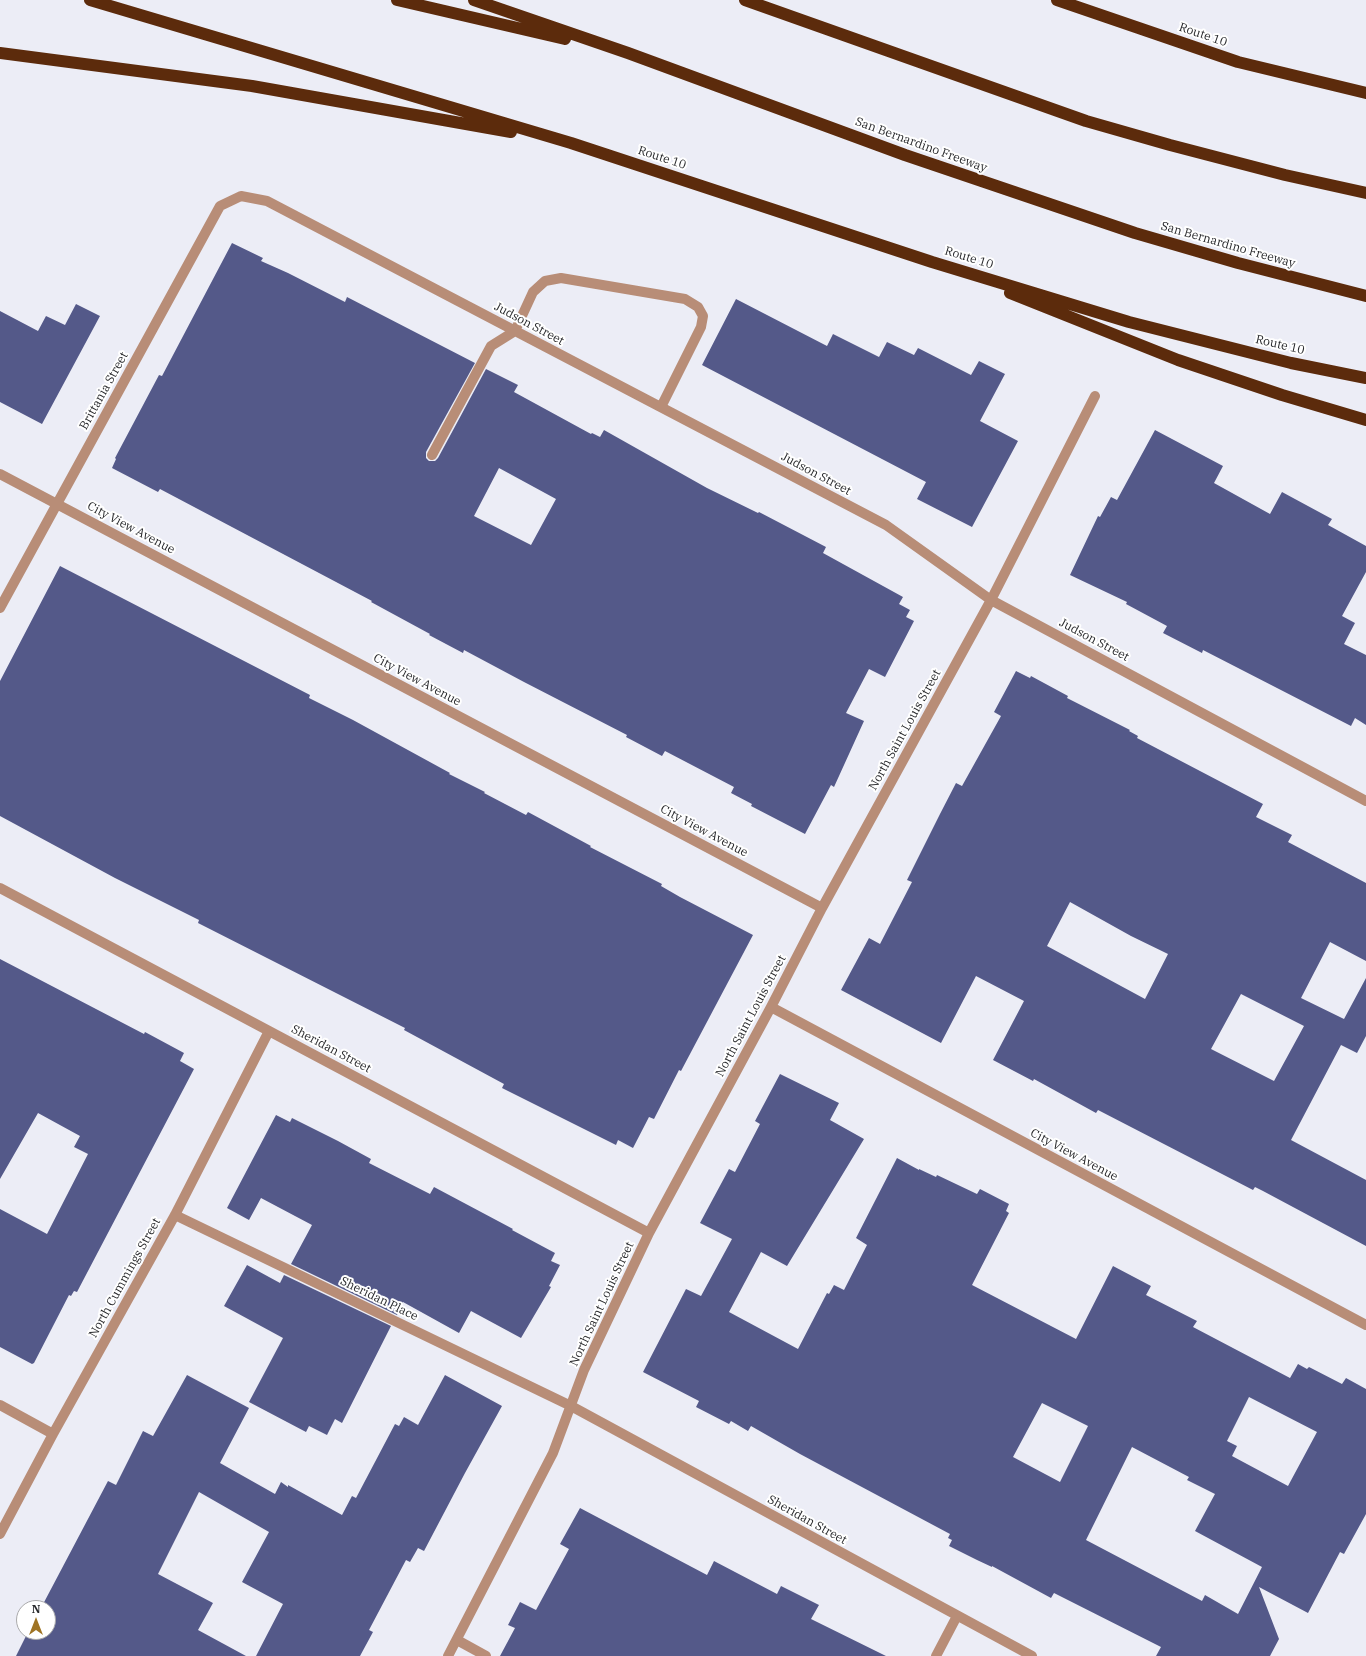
<!DOCTYPE html>
<html>
<head>
<meta charset="utf-8">
<style>
  body { margin:0 }
  #map { position:relative; width:1366px; height:1656px; overflow:hidden; background:#ecedf6; font-family:"IBM Plex Serif",serif }
  canvas { display:block }
  .north { position:absolute; left:16px; top:1600px; width:40px; height:40px; box-sizing:border-box; background:#fff; border:1px solid #a9a9ab; border-radius:50%; rotate:0deg; font-size:11px; font-weight:700; line-height:16px; text-align:center; color:#28292c }
  .north::after { content:''; display:block; margin:auto; width:14px; height:18px; background:#9f7424; clip-path:polygon(50% 0,100% 100%,50% 72%,0 100%) }
</style>
</head>
<body>
<div id="map">
<canvas width="1366" height="1656"></canvas>
<div class="north">N</div>
</div>
<script>
const context = document.querySelector('canvas').getContext('2d');
context.lineJoin = 'round';
function fillPath(path, color) { context.fillStyle = color; context.fill(path, 'evenodd'); }
const shape = rows => new Path2D(rows.map(r => 'M' + r).join(''));
function strokePath(path, color, width, dash) { context.strokeStyle = color; context.lineWidth = width; context.lineCap = dash ? 'butt' : 'round'; context.setLineDash(dash || []); context.stroke(path); }
function write(font, color, halo, rows, align = 'center') {
  context.font = font + ' "IBM Plex Serif",serif'; context.lineWidth = 4; context.setLineDash([]); context.textBaseline = 'middle'; context.strokeStyle = halo; context.fillStyle = color; for (const [text, x, y, turn = 0] of rows) {
    context.save(); context.translate(x, y); context.rotate((+turn || 0) * Math.PI / 180); context.textAlign = isNaN(turn) ? turn : align; if (halo) context.strokeText(text, 0, 0); context.fillText(text, 0, 0); context.restore();
  }
}
const building = shape([
  [232,243,263,258,261,261,288,273,345,302,347,297,475,363,426,452,426,458,429,461,435,461,438,458,486,369,518,385,514,392,591,434,592,433,600,437,604,430,707,488,758,513,759,512,826,547,823,553,903,597,899,604,910,610,906,617,914,621,885,677,869,669,846,713,864,721,834,787,831,785,805,834,751,806,752,804,731,793,734,787,665,751,662,756,626,737,627,735,524,682,464,650,463,653,429,635,430,634,371,602,372,601,160,489,158,492,112,468,116,459,115,458,159,375,162,376],
  [499,468,556,499,531,545,474,516],
  [736,299,827,346,833,334,879,357,887,342,914,355,918,348,971,375,979,361,1005,374,980,421,1018,441,972,527,917,499,926,482,702,365],
  [76,304,100,316,42,424,0,402,0,311,38,331,46,316,65,325],
  [1155,430,1223,466,1214,483,1270,514,1282,492,1332,519,1328,525,1366,546,1366,572,1342,616,1355,623,1344,644,1366,655,1366,725,1355,718,1351,726,1203,650,1202,653,1163,633,1167,626,1126,604,1127,602,1070,575,1098,516,1100,517,1111,497,1117,500],
  [60,566,310,695,309,698,353,720,450,773,449,774,485,792,484,793,526,815,528,812,591,846,590,847,662,884,661,886,680,897,753,935,681,1071,679,1070,654,1119,649,1117,633,1148,618,1140,616,1145,502,1088,504,1084,404,1030,405,1028,198,923,199,920,115,878,0,816,0,681],
  [1016,671,1030,678,1031,676,1068,696,1067,698,1130,730,1129,731,1138,736,1137,738,1263,804,1256,817,1292,835,1288,842,1366,883,1366,961,1330,942,1301,998,1344,1019,1366,978,1366,1036,1357,1053,1341,1045,1291,1140,1366,1180,1366,1246,1263,1191,1255,1187,1253,1190,1098,1110,1096,1113,1034,1079,1033,1081,993,1060,1024,1001,976,976,941,1043,841,990,869,938,880,944,912,882,907,880,940,814,956,783,962,786,1001,716,994,712],
  [1070,902,1131,936,1168,954,1145,999,1047,946],
  [1241,994,1304,1026,1274,1081,1211,1049],
  [0,959,144,1034,145,1032,184,1053,180,1061,194,1069,77,1292,74,1291,71,1296,69,1295,34,1363,32,1364,0,1347,0,1209,47,1234,88,1154,74,1147,80,1136,38,1113,0,1179],
  [780,1074,839,1103,830,1120,864,1139,787,1266,761,1252,729,1312,798,1349,827,1293,829,1294,834,1285,844,1290,867,1245,856,1238,897,1158,919,1170,919,1169,936,1177,937,1175,977,1194,980,1189,1009,1204,1006,1211,1009,1213,972,1285,1076,1339,1113,1266,1151,1286,1146,1295,1197,1321,1193,1327,1290,1378,1298,1364,1307,1369,1309,1367,1342,1384,1346,1378,1366,1389,1366,1514,1344,1554,1340,1552,1308,1613,1259,1587,1279,1639,1270,1656,1156,1656,1161,1647,1054,1593,1051,1598,992,1566,992,1567,977,1560,949,1546,952,1540,948,1538,950,1534,800,1454,751,1426,748,1431,731,1421,729,1424,696,1407,699,1401,643,1372,686,1289,701,1296,732,1239,700,1223,729,1169,735,1172,760,1124,755,1121],
  [1249,1397,1317,1432,1288,1486,1232,1456,1237,1446,1227,1441],
  [1042,1403,1088,1426,1060,1482,1013,1457],
  [1132,1447,1189,1477,1187,1480,1215,1494,1195,1531,1262,1567,1238,1614,1205,1595,1202,1601,1086,1540],
  [276,1115,290,1122,292,1118,338,1141,371,1159,369,1163,430,1194,434,1187,513,1229,512,1230,555,1253,551,1261,560,1265,549,1286,551,1287,521,1338,471,1311,459,1333,403,1302,397,1315,291,1264,312,1225,261,1198,249,1220,227,1208],
  [247,1265,280,1283,284,1275,391,1326,342,1423,335,1419,327,1435,309,1426,306,1432,249,1402,283,1338,224,1306],
  [187,1375,249,1408,220,1463,275,1494,281,1482,288,1487,288,1485,342,1515,352,1496,356,1498,395,1424,399,1426,404,1417,418,1425,445,1375,502,1406,465,1473,424,1551,418,1548,410,1562,406,1560,369,1630,373,1632,360,1656,256,1656,283,1604,242,1582,269,1532,199,1492,158,1574,213,1603,198,1630,246,1656,16,1656,28,1632,48,1632,48,1608,41,1608,108,1481,116,1485,143,1431,153,1436],
  [580,1508,707,1575,714,1561,777,1594,781,1586,819,1605,811,1619,886,1656,500,1656,515,1628,508,1625,520,1602,536,1610,569,1549,560,1544]
]);
const minor = shape([
  [432,455,491,346,515,331,533,292,545,281,561,278,685,299,698,307,703,316,701,327,661,407],
  [0,474,822,908],
  [0,608,220,206,241,196,267,201,886,525,991,600,1366,801],
  [0,888,649,1233],
  [771,1007,1366,1325],
  [175,1215,571,1406,1032,1656],
  [0,1405,53,1434],
  [0,1534,53,1434,175,1215,269,1031],
  [457,1640,486,1656],
  [448,1656,553,1453,584,1370,649,1233,771,1007,822,908,991,600,1095,396],
  [936,1656,957,1616]
]);
const highway = shape([
  [90,0,571,143,932,262,1129,322,1291,363,1366,378],
  [397,0,565,39],
  [474,0,628,53,905,155,1135,233,1238,263,1366,296],
  [745,0,1086,121,1170,145,1285,175,1366,193],
  [1057,0,1238,62,1366,93],
  [0,53,252,86,511,132],
  [1010,293,1178,360,1282,395,1366,420]
]);
const streetNames = [
  ["Route 10",1203,35,19],
  ["San Bernardino Freeway",921,145,20],
  ["Route 10",662,158,18],
  ["San Bernardino Freeway",1228,245,16],
  ["Route 10",969,258,17],
  ["Judson Street",529,324,28],
  ["Route 10",1280,345,13],
  ["Brittania Street",104,391,-61],
  ["Judson Street",816,474,28],
  ["City View Avenue",131,528,28],
  ["Judson Street",1094,640,28],
  ["City View Avenue",417,680,28],
  ["North Saint Louis Street",905,730,-61],
  ["City View Avenue",704,831,28],
  ["North Saint Louis Street",751,1016,-62],
  ["Sheridan Street",331,1049,28],
  ["City View Avenue",1074,1155,28],
  ["North Cummings Street",125,1278,-61],
  ["Sheridan Place",379,1299,26],
  ["North Saint Louis Street",602,1304,-65],
  ["Sheridan Street",807,1520,29]
];
fillPath(building, '#545989');
strokePath(minor, '#b88d77', 10);
strokePath(highway, '#5c2b0c', 12);
write('12px', '#28292c', '#fff', streetNames);
</script>
</body>
</html>
